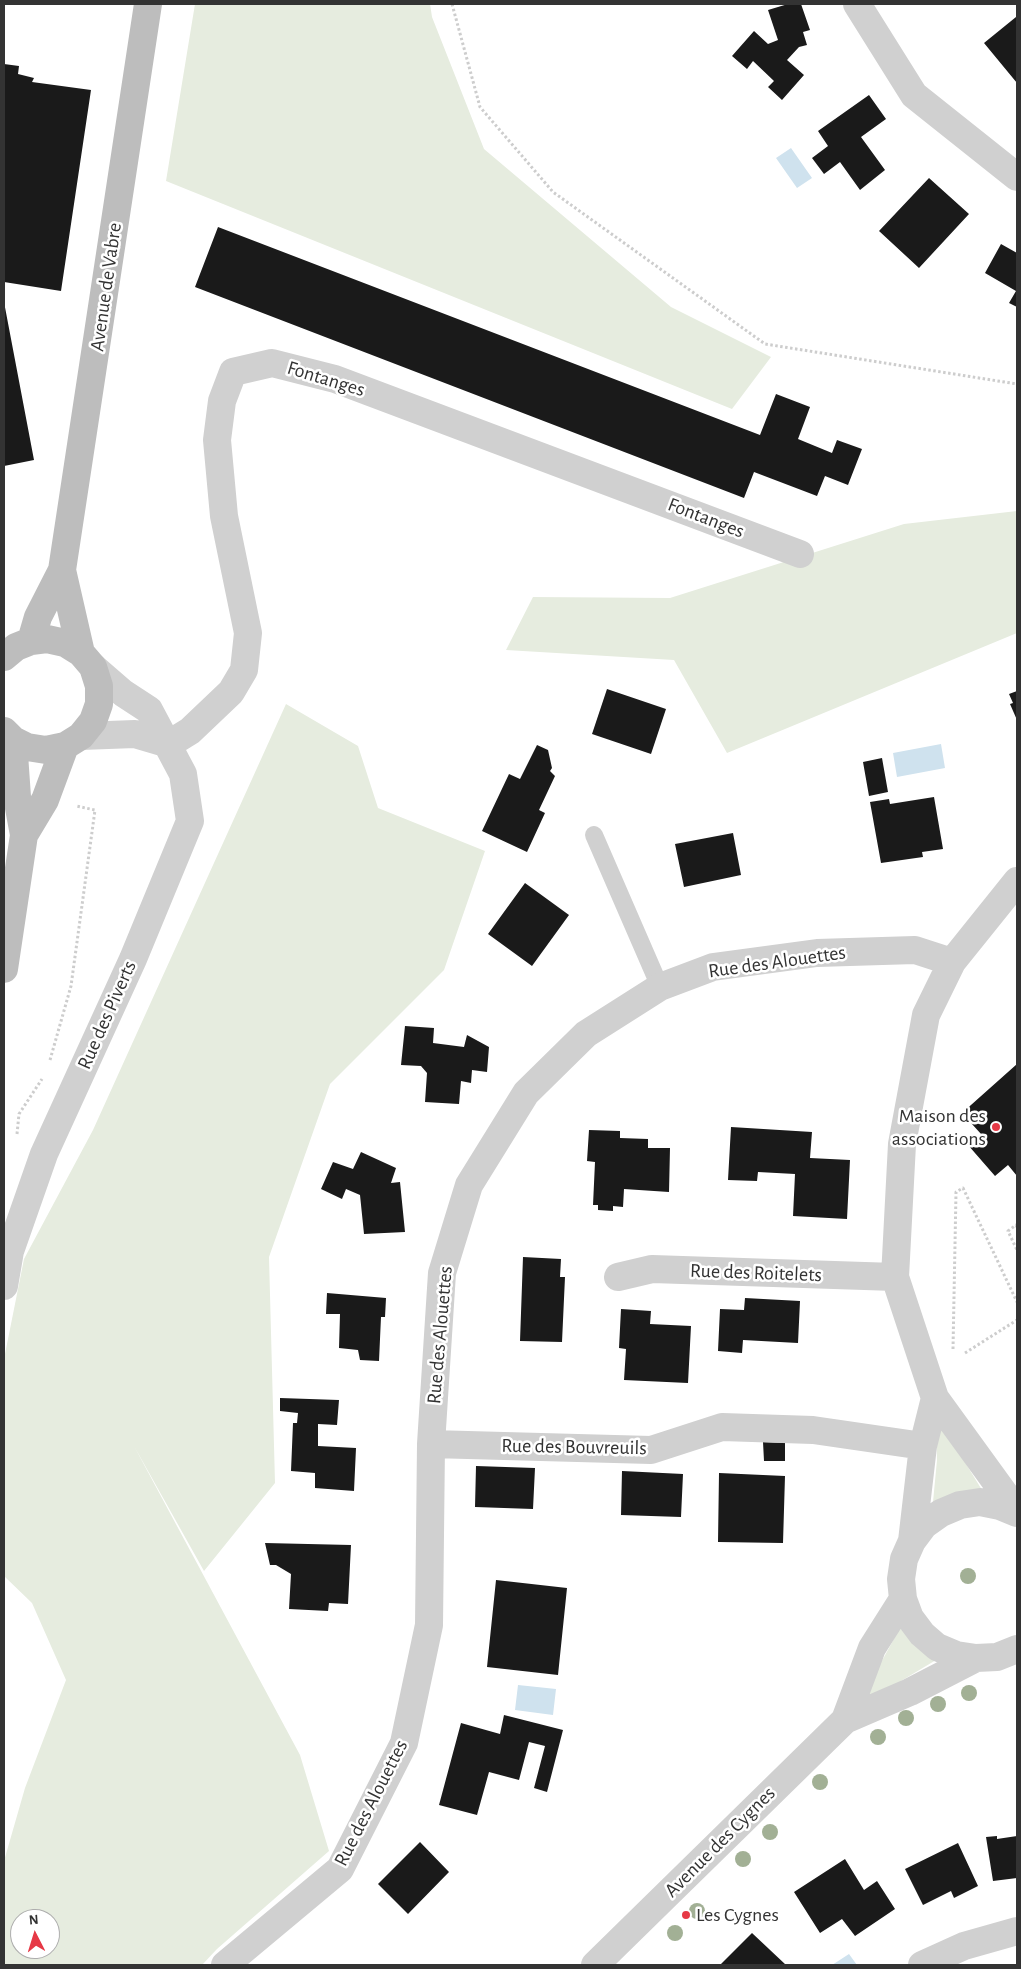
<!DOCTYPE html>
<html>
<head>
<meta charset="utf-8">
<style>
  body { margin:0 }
  #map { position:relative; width:1021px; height:1969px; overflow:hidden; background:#fff; font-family:"Alegreya Sans",sans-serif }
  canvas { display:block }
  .frame { position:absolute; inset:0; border:5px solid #333; pointer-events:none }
  .north { position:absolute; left:10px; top:1909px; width:50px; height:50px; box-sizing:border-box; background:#fff; border:1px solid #adadad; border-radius:50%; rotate:355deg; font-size:14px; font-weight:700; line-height:20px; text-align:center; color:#333 }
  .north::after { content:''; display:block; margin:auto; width:18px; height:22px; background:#e63946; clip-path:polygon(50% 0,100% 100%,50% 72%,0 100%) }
</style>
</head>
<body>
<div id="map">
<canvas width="1021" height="1969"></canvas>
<div class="frame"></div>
<div class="north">N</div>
</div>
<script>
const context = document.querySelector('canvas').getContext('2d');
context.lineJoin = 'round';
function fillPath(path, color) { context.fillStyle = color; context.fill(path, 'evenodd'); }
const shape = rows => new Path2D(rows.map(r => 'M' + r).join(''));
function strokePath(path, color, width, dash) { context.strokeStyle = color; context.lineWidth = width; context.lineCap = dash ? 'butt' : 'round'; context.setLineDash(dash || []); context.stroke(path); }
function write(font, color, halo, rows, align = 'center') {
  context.font = font + ' "Alegreya Sans",sans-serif'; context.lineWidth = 5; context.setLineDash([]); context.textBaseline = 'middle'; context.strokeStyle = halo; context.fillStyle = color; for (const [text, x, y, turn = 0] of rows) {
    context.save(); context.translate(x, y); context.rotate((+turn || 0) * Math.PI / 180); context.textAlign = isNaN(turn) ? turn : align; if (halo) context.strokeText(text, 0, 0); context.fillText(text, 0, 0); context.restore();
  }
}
const green = shape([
  [195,4,430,4,432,17,484,149,671,307,771,357,732,409,166,181],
  [1017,511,1017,633,727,753,674,660,506,650,533,597,670,598,904,524],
  [286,704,358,746,378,808,485,851,444,970,330,1084,269,1257,275,1483,204,1571,134,1446,300,1755,329,1851,217,1949,202,1965,4,1965,4,1861,25,1788,66,1680,32,1603,4,1576,4,1359,24,1259,93,1130],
  [20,1919,50,1919,50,1949,20,1949],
  [936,1422,947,1433,982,1490,933,1502,937,1460],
  [900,1628,915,1645,936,1660,866,1702,862,1697]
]);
const water = shape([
  [791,148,812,178,797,188,776,158],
  [941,744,945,768,897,777,893,753],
  [518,1685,556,1689,553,1715,515,1710],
  [849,1954,857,1965,832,1965]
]);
const building = shape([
  [788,4,801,4,810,30,803,32,807,45,799,47,787,60,804,75,782,100,768,87,774,81,753,61,747,69,732,56,754,31,768,44,778,40,768,10],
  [1016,17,1017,18,1017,83,984,43],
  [4,64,19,66,18,74,34,78,32,82,91,90,61,291,4,282],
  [869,95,886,119,861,137,885,170,860,190,840,162,824,174,812,158,828,146,818,131],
  [929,178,969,214,919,268,879,231],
  [218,227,760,435,776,394,810,407,798,439,832,453,837,440,862,449,848,485,825,476,817,496,754,472,744,498,195,287],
  [1001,244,1017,253,1017,307,1009,303,1016,291,985,273],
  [4,302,34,460,4,466],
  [607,689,666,709,651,754,592,734],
  [1017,691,1017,720,1010,704,1013,703,1009,694],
  [537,745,548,750,552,768,550,771,555,776,539,810,545,813,527,852,482,831,509,774,520,779],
  [882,758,888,792,869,796,863,762],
  [934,797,943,849,922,852,923,857,881,863,870,802,889,799,890,804],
  [733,833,741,875,684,887,675,844],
  [525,883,569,915,532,966,488,934],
  [405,1026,434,1028,433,1043,464,1047,467,1035,489,1047,487,1072,472,1070,471,1083,461,1081,459,1104,425,1102,427,1073,421,1066,401,1065],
  [1017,1064,1017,1176,1008,1165,995,1176,968,1145,981,1134,962,1113],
  [731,1127,812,1132,810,1158,850,1160,847,1219,793,1216,795,1174,758,1172,757,1181,728,1180],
  [589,1130,620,1131,620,1138,648,1139,648,1148,670,1148,669,1192,624,1189,623,1207,613,1206,613,1211,598,1210,598,1205,593,1205,595,1162,587,1161],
  [361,1152,396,1168,391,1183,400,1182,405,1232,364,1234,360,1195,346,1189,342,1199,321,1189,333,1162,353,1169],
  [523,1257,561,1259,560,1277,565,1277,562,1342,520,1341],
  [327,1293,386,1298,385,1317,381,1317,379,1361,360,1360,358,1350,339,1348,340,1314,326,1314],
  [745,1298,800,1301,798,1343,743,1340,742,1353,718,1351,720,1309,744,1310],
  [621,1309,651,1311,650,1324,691,1326,688,1383,624,1380,626,1349,619,1348],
  [280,1398,339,1400,337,1425,318,1424,318,1446,356,1448,354,1491,315,1488,315,1473,291,1471,293,1423,297,1423,298,1413,280,1411],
  [763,1442,785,1443,785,1461,764,1461],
  [476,1466,535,1468,533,1509,475,1507],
  [622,1471,683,1474,681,1517,621,1515],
  [719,1473,785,1476,783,1543,718,1542],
  [265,1543,351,1545,348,1604,329,1603,328,1611,289,1609,291,1574,276,1565,270,1565],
  [496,1580,567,1588,558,1675,487,1667],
  [504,1715,563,1730,547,1792,534,1788,545,1746,529,1742,519,1780,489,1772,477,1815,439,1805,461,1723,500,1734],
  [997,1836,997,1839,1017,1836,1017,1878,993,1881,986,1837],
  [420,1842,449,1872,408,1914,378,1884],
  [958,1843,978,1886,954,1898,951,1891,923,1905,905,1869],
  [845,1859,864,1890,877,1881,895,1909,855,1936,842,1919,820,1933,794,1892],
  [752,1933,786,1965,720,1965]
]);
const path = shape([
  [452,4,480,107,553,192,765,344,1017,384],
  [50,1060,71,986,95,810,76,806],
  [17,1134,19,1114,42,1079],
  [1017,1227,1016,1225,1008,1231,1017,1250],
  [953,1349,956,1192,963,1188,1017,1302],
  [965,1353,1017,1320]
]);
const lane = shape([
  [594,835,660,987]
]);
const street = shape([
  [857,4,914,95,1017,177],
  [81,736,135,734,169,744],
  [169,744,190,731,231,692,244,670,248,633,224,516,217,440,222,401,233,372,272,363,335,379,800,554],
  [1017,881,952,962,926,1015,902,1144,895,1277,935,1398,1017,1511],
  [618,1277,652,1269,895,1277],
  [4,1286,10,1251,44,1154,133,959,190,821,183,774,149,710,123,693,93,667],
  [431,1444,651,1450,722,1427,813,1430,923,1446],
  [1017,1513,1000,1506,980,1502,960,1505,941,1513,924,1525,912,1541,904,1559,901,1579,903,1599,910,1618,922,1634,937,1647,956,1655,976,1658,997,1657,1017,1649],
  [912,1541,923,1446,935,1398],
  [845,1720,872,1648,903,1599],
  [225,1965,340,1869,404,1743,429,1625,431,1444,442,1273,469,1185,526,1093,586,1034,660,987,713,967,817,953,915,950,952,962],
  [595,1965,845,1720,910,1692,976,1658],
  [922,1965,964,1946,1017,1931]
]);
const secondary = shape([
  [62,570,81,653],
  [31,641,38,617,62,570,148,4],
  [4,657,16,647,31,641,47,639,65,643,81,653,93,667,99,686,99,704,93,721,81,736,65,746,46,750,27,747,13,740,4,731],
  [24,835,45,800,65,746],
  [4,969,24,835,17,797,13,740]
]);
const trees = [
  [968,1576],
  [969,1693],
  [938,1704],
  [906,1718],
  [878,1737],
  [820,1782],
  [770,1832],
  [743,1859],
  [697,1911],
  [675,1933]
];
const markers = [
  [996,1127,5,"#e63946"],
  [686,1915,5,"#e63946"]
];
const streetNames = [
  ["Avenue de Vabre",106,287,-82],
  ["Fontanges",326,379,17],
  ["Fontanges",706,518,21],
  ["Rue des Alouettes",777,962,-8],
  ["Rue des Piverts",107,1015,-66],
  ["Rue des Roitelets",756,1273,2],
  ["Rue des Alouettes",440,1335,-85],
  ["Rue des Bouvreuils",574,1447,1],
  ["Rue des Alouettes",371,1803,-63],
  ["Avenue des Cygnes",720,1842,-45]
];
const poiNames = [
  ["Maison des",986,1116],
  ["associations",986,1139],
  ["Les Cygnes",696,1915,"left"]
];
fillPath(green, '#e6ecdf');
fillPath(water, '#cfe2ee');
fillPath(building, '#1a1a1a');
strokePath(path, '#cdcdcd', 3, [2.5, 2.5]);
strokePath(lane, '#d0d0d0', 18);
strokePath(street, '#d0d0d0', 28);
strokePath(secondary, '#bdbdbd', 28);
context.fillStyle = '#a2b095';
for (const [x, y] of trees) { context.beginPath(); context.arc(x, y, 8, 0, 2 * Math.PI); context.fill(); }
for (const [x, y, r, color] of markers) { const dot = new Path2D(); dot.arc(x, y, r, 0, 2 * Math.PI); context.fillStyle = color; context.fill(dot); strokePath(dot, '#fff', 2); }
write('20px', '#333', '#fff', streetNames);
write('20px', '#333', '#fff', poiNames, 'right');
</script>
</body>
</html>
